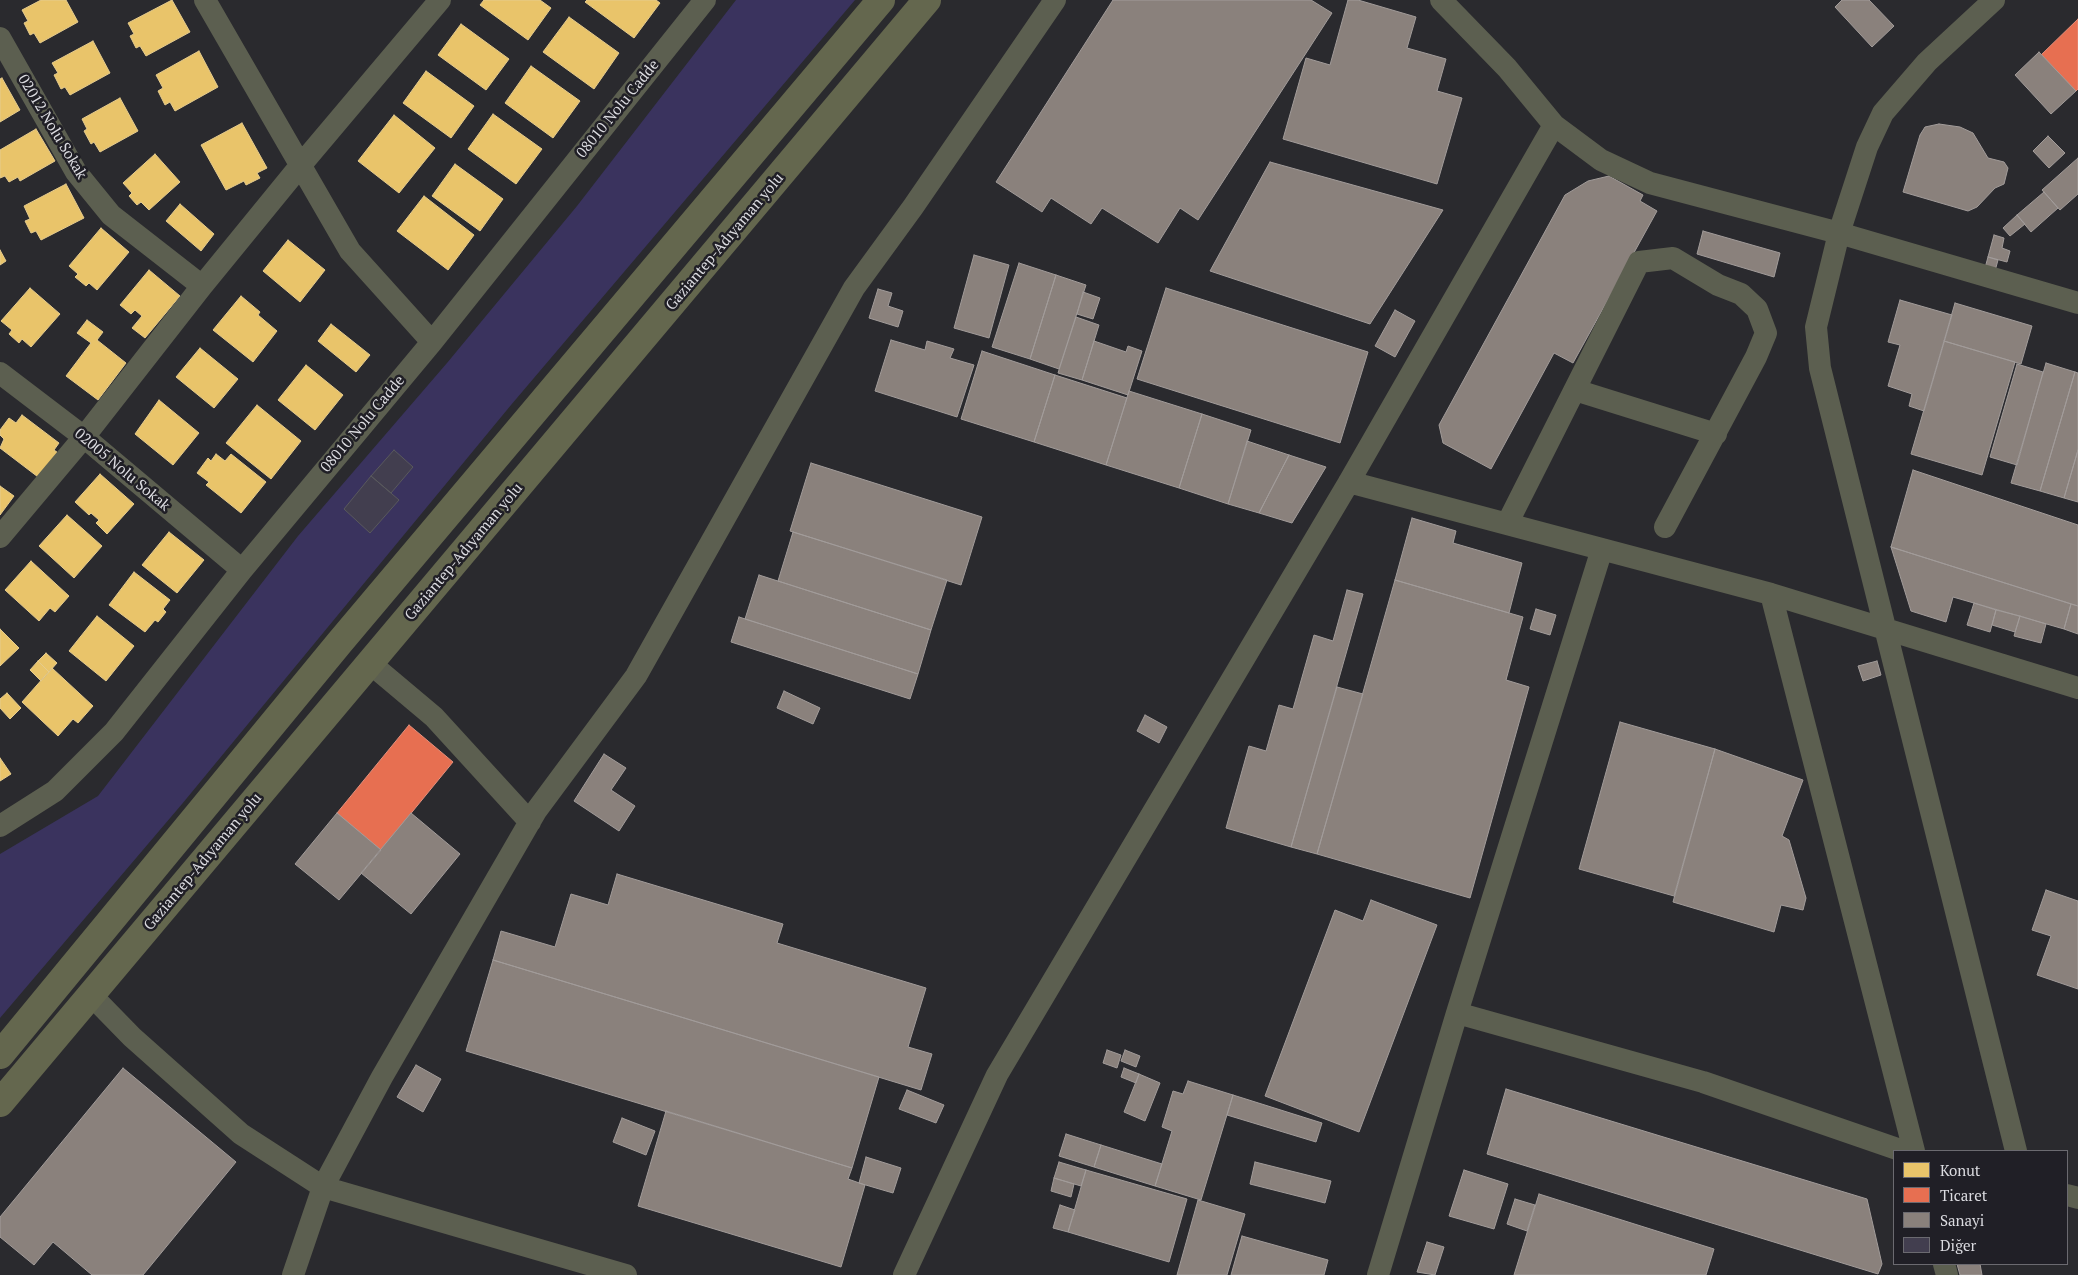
<!DOCTYPE html>
<html>
<head>
<meta charset="utf-8">
<style>
  body { margin:0 }
  #map { position:relative; width:2078px; height:1275px; overflow:hidden; background:#2a2a2e; font-family:"PT Serif",serif }
  canvas { display:block }
  .legend { position:absolute; left:1893px; top:1150px; width:175px; height:115px; box-sizing:border-box; background:#201f26; border:1px solid #6b6a70; margin:0; padding:6px 9px; list-style:none; font-size:15px; color:#dbdbe0 }
  .legend li { display:flex; align-items:center; gap:10px; height:25px }
  .legend b { width:25px; border:1px solid #6b6a70 }
</style>
</head>
<body>
<div id="map">
<canvas width="2078" height="1275"></canvas>
<ul class="legend">
<li><b style="height:14px;background:#e9c46a"></b>Konut</li>
<li><b style="height:14px;background:#e76f51"></b>Ticaret</li>
<li><b style="height:14px;background:#8a817c"></b>Sanayi</li>
<li><b style="height:14px;background:#423e4f"></b>Diğer</li>
</ul>
</div>
<script>
const context = document.querySelector('canvas').getContext('2d');
context.lineJoin = 'round';
function fillPath(path, color) { context.fillStyle = color; context.fill(path, 'evenodd'); }
const shape = rows => new Path2D(rows.map(r => 'M' + r).join(''));
function strokePath(path, color, width, dash) { context.strokeStyle = color; context.lineWidth = width; context.lineCap = dash ? 'butt' : 'round'; context.setLineDash(dash || []); context.stroke(path); }
function write(font, color, halo, rows, align = 'center') {
  context.font = font + ' "PT Serif",serif'; context.lineWidth = 5; context.setLineDash([]); context.textBaseline = 'middle'; context.strokeStyle = halo; context.fillStyle = color; for (const [text, x, y, turn = 0] of rows) {
    context.save(); context.translate(x, y); context.rotate((+turn || 0) * Math.PI / 180); context.textAlign = isNaN(turn) ? turn : align; if (halo) context.strokeText(text, 0, 0); context.fillText(text, 0, 0); context.restore();
  }
}
const green = shape([
  [736,0,855,0,511,405,182,804,0,1018,0,854,98,796,298,536,447,363,577,206]
]);
const homes = shape([
  [41,0,66,0,78,22,40,43,34,33,30,35,24,23,28,21,22,10,41,0],
  [172,0,190,32,146,56,140,46,136,48,130,36,134,34,128,23,172,0],
  [484,0,540,0,551,8,528,40,480,5,484,0],
  [587,0,656,0,660,3,634,38,585,2,587,0],
  [569,17,619,53,594,89,543,52,569,17],
  [461,24,509,59,486,90,438,55,461,24],
  [93,41,110,73,70,95,65,87,61,89,54,75,58,73,52,63,93,41],
  [199,51,218,87,175,111,170,102,165,105,158,91,163,88,156,75,199,51],
  [531,66,580,101,553,138,505,103,531,66],
  [426,71,474,106,451,138,403,103,426,71],
  [2,78,20,110,0,122,0,79,2,78],
  [120,98,138,131,100,152,94,142,91,144,84,131,87,129,82,119,120,98],
  [493,114,542,149,516,184,468,149,493,114],
  [394,115,435,148,399,193,358,161,394,115],
  [242,123,267,168,257,173,260,178,246,185,244,181,226,190,201,145,242,123],
  [36,129,55,161,20,181,18,177,9,182,5,176,0,178,0,150,36,129],
  [155,154,180,182,149,210,141,202,137,205,129,196,132,193,123,183,155,154],
  [455,164,503,199,480,231,432,196,455,164],
  [66,184,84,218,41,240,36,231,31,233,25,221,30,219,24,206,66,184],
  [424,196,474,235,448,270,397,231,424,196],
  [180,204,214,234,201,251,166,221,180,204],
  [101,228,129,252,97,290,89,283,86,286,75,277,78,274,69,266,101,228],
  [288,240,325,270,300,302,263,271,288,240],
  [0,250,6,261,0,265,0,250],
  [149,270,180,296,145,338,132,328,142,316,135,310,131,314,120,305,149,270],
  [30,288,60,314,31,347,22,339,19,343,9,334,12,330,1,321,30,288],
  [241,296,260,312,258,315,277,331,253,362,213,330,241,296],
  [87,320,103,332,97,340,126,363,98,400,66,376,91,343,77,333,87,320],
  [331,324,370,355,356,372,318,341,331,324],
  [200,348,238,379,214,408,176,377,200,348],
  [306,365,343,395,315,430,278,400,306,365],
  [159,400,199,433,173,465,135,434,159,400],
  [257,405,301,441,271,479,226,443,257,405],
  [22,415,59,443,54,450,61,455,42,480,0,448,4,439,0,435,0,430,9,418,16,423,22,415],
  [216,454,225,461,231,454,266,482,241,513,206,485,209,482,197,473,208,458,211,461,216,454],
  [100,474,134,504,107,534,96,523,99,520,91,513,89,515,75,502,100,474],
  [0,486,14,496,0,515,0,486],
  [67,515,102,546,74,578,39,546,67,515],
  [169,532,204,560,177,593,142,565,169,532],
  [31,561,69,596,55,612,50,608,39,621,5,590,31,561],
  [134,572,170,600,163,609,166,612,158,622,155,620,145,632,109,605,134,572],
  [97,616,134,646,106,681,69,651,97,616],
  [0,629,19,648,0,666,0,629],
  [46,653,57,663,49,672,38,661,46,653],
  [38,661,49,672,41,681,30,670,38,661],
  [52,668,93,706,78,723,73,719,58,736,22,702,52,668],
  [7,693,21,708,10,719,0,708,0,699,7,693],
  [0,758,11,774,0,781,0,758]
]);
const shops = shape([
  [2078,19,2078,89,2076,91,2041,55,2078,19],
  [409,725,453,762,381,850,337,813,409,725]
]);
const industry = shape([
  [1113,0,1311,0,1332,13,1198,220,1180,208,1158,243,1102,208,1091,224,1051,198,1042,212,996,182,1113,0],
  [1348,0,1358,0,1416,17,1407,48,1446,59,1437,91,1462,98,1437,184,1283,139,1306,58,1330,65,1348,0],
  [1842,0,1869,0,1894,26,1872,47,1835,7,1842,0],
  [2039,52,2076,91,2051,114,2015,75,2039,52],
  [1939,124,1960,127,1973,133,1988,158,2004,162,2008,168,2004,184,1995,188,1977,207,1968,211,1903,192,1920,135,1925,127,1939,124],
  [2048,136,2065,153,2049,168,2033,151,2048,136],
  [2078,158,2078,194,2060,210,2042,190,2078,158],
  [1270,162,1443,210,1370,324,1210,271,1270,162],
  [1609,176,1643,195,1640,201,1657,211,1573,363,1554,353,1491,469,1443,443,1439,425,1565,195,1588,181,1609,176],
  [2044,192,2058,208,2031,232,2017,215,2044,192],
  [2017,215,2025,224,2010,236,2003,228,2017,215],
  [1703,231,1780,253,1774,277,1697,254,1703,231],
  [1994,235,2004,238,2002,248,2010,251,2007,262,1988,257,1994,235],
  [974,255,1009,265,989,338,954,328,974,255],
  [1988,257,1998,260,1995,271,1985,268,1988,257],
  [1019,263,1056,275,1030,359,992,347,1019,263],
  [1056,275,1086,285,1059,369,1030,359,1056,275],
  [1166,288,1368,352,1340,443,1137,379,1166,288],
  [878,289,892,293,888,306,903,311,898,327,869,318,878,289],
  [1083,292,1100,298,1093,319,1077,314,1083,292],
  [1900,300,1952,315,1924,411,1909,406,1912,394,1888,386,1900,345,1888,342,1900,300],
  [1955,303,2032,326,2021,364,1944,341,1955,303],
  [1395,310,1415,321,1395,357,1375,346,1395,310],
  [1076,317,1099,325,1082,380,1058,373,1076,317],
  [891,340,925,350,927,341,954,349,950,358,974,365,957,417,875,391,891,340],
  [1094,341,1126,352,1128,346,1142,351,1128,395,1082,380,1094,341],
  [1944,341,2015,362,1982,475,1911,454,1944,341],
  [982,351,1055,375,1034,442,961,419,982,351],
  [2046,363,2075,372,2040,491,2011,483,2046,363],
  [2017,364,2043,372,2017,465,1990,457,2017,364],
  [2075,372,2078,373,2078,450,2064,498,2040,491,2075,372],
  [1055,375,1127,398,1106,465,1034,442,1055,375],
  [1129,391,1202,414,1179,488,1106,465,1129,391],
  [1202,414,1251,430,1228,504,1179,488,1202,414],
  [1247,441,1289,455,1259,513,1228,504,1247,441],
  [2078,450,2078,502,2064,498,2078,450],
  [1289,455,1326,467,1292,523,1259,513,1289,455],
  [811,463,982,517,961,585,790,531,811,463],
  [1913,470,2078,525,2078,606,1891,547,1913,470],
  [1412,518,1456,531,1453,543,1522,563,1509,613,1395,580,1412,518],
  [793,532,947,580,931,630,778,581,793,532],
  [1891,547,2071,604,2064,629,1953,597,1946,622,1911,611,1891,547],
  [759,575,931,630,918,674,745,619,759,575],
  [1395,580,1523,617,1506,680,1529,687,1470,898,1317,854,1395,580],
  [1347,590,1363,594,1291,847,1226,828,1249,746,1266,751,1279,705,1293,709,1314,635,1333,641,1347,590],
  [1974,603,1996,610,1990,632,1967,625,1974,603],
  [2071,604,2078,606,2078,634,2064,629,2071,604],
  [1536,609,1556,615,1550,635,1530,629,1536,609],
  [1996,610,2020,616,2015,632,1992,625,1996,610],
  [2020,616,2046,624,2041,643,2014,636,2020,616],
  [739,617,918,674,910,699,731,642,739,617],
  [1877,661,1881,675,1863,681,1858,666,1877,661],
  [1337,687,1363,694,1317,854,1291,847,1337,687],
  [784,691,820,708,813,724,777,708,784,691],
  [1145,715,1167,727,1159,743,1137,731,1145,715],
  [1620,722,1715,749,1674,896,1579,869,1620,722],
  [1715,749,1803,780,1782,836,1789,840,1806,898,1803,910,1781,905,1774,932,1673,902,1715,749],
  [604,754,626,768,611,790,635,806,619,831,574,801,604,754],
  [337,813,381,850,339,900,295,864,337,813],
  [411,813,460,854,411,914,361,873,411,813],
  [617,874,783,924,777,943,926,988,908,1047,932,1054,921,1090,493,960,501,931,555,947,571,894,608,905,617,874],
  [2046,890,2078,901,2078,989,2037,975,2051,936,2032,930,2046,890],
  [1371,900,1437,925,1359,1132,1265,1096,1335,910,1363,921,1371,900],
  [493,960,879,1077,852,1168,466,1051,493,960],
  [1107,1050,1121,1055,1117,1068,1103,1063,1107,1050],
  [1125,1050,1140,1056,1136,1067,1121,1061,1125,1050],
  [416,1065,441,1079,423,1112,397,1097,416,1065],
  [123,1068,236,1162,143,1275,92,1275,53,1242,34,1265,0,1237,0,1217,123,1068],
  [1124,1068,1139,1074,1136,1083,1121,1077,1124,1068],
  [1139,1074,1160,1083,1145,1121,1124,1112,1139,1074],
  [1188,1081,1233,1095,1201,1200,1155,1186,1172,1131,1162,1127,1173,1091,1183,1094,1188,1081],
  [1506,1089,1867,1199,1882,1264,1878,1274,1487,1154,1506,1089],
  [907,1090,944,1105,936,1123,899,1109,907,1090],
  [1233,1095,1322,1123,1316,1142,1227,1115,1233,1095],
  [666,1111,852,1168,848,1179,865,1185,841,1267,638,1206,666,1111],
  [622,1118,655,1131,646,1155,613,1142,622,1118],
  [1066,1134,1101,1145,1094,1167,1059,1156,1066,1134],
  [1101,1145,1162,1164,1155,1186,1094,1167,1101,1145],
  [866,1157,901,1168,893,1193,859,1183,866,1157],
  [1059,1162,1086,1170,1081,1186,1054,1178,1059,1162],
  [1255,1162,1331,1181,1325,1203,1250,1184,1255,1162],
  [1086,1170,1187,1199,1169,1262,1068,1232,1086,1170],
  [1464,1170,1508,1184,1494,1229,1449,1216,1464,1170],
  [1054,1178,1074,1184,1071,1197,1051,1191,1054,1178],
  [1539,1194,1714,1249,1706,1275,1514,1275,1539,1194],
  [1515,1199,1535,1205,1527,1231,1507,1224,1515,1199],
  [1198,1200,1245,1214,1227,1275,1177,1275,1198,1200],
  [1060,1205,1075,1210,1068,1232,1053,1228,1060,1205],
  [1242,1236,1328,1260,1324,1275,1231,1275,1242,1236],
  [1427,1242,1444,1247,1435,1275,1417,1272,1427,1242],
  [1957,1264,1980,1264,1982,1275,1960,1275,1957,1264]
]);
const building = shape([
  [394,450,413,467,391,493,371,476,394,450],
  [371,476,399,500,370,533,344,509,371,476]
]);
const minor = shape([
  [205,0,350,251,432,342],
  [1441,0,1507,68,1554,125,1601,160,1650,183,1839,233,1867,147,1883,113,1927,62,1994,0],
  [0,38,76,172,111,215,202,286],
  [0,373,84,437,242,570],
  [1575,390,1716,434],
  [1349,482,1771,594,2078,688],
  [1507,524,1639,262,1673,258,1718,285,1741,294,1757,309,1766,333,1756,357,1665,527],
  [0,537,84,437,202,286,300,166,440,0],
  [1771,594,1914,1151],
  [371,664,434,717,530,822],
  [0,826,55,791,114,732,242,570,432,342,705,0],
  [91,995,132,1037,241,1134,323,1187,626,1275],
  [1457,1013,1703,1082,1903,1151],
  [2016,1151,1820,368,1816,327,1839,233,2078,303],
  [2067,1195,2078,1198],
  [1944,1264,1947,1275],
  [293,1275,323,1187,382,1077,536,811,636,676,854,288,913,207,1055,0],
  [904,1275,997,1075,1349,482,1554,125],
  [1378,1275,1457,1013,1602,549]
]);
const highway = shape([
  [0,1055,340,642,881,0],
  [0,1103,927,0]
]);
const streetNames = [
  ["08010 Nolu Cadde",618,109,-51],
  ["02012 Nolu Sokak",52,127,59],
  ["Gaziantep-Adıyaman yolu",725,242,-50],
  ["08010 Nolu Cadde",363,424,-50],
  ["02005 Nolu Sokak",122,470,40],
  ["Gaziantep-Adıyaman yolu",464,552,-50],
  ["Gaziantep-Adıyaman yolu",203,862,-50]
];
fillPath(green, '#3a335e');
fillPath(homes, '#e9c46a');
strokePath(homes, '#e5cb8d', 1);
fillPath(shops, '#e76f51');
strokePath(shops, '#e38f7c', 1);
fillPath(industry, '#8a817c');
strokePath(industry, '#a29c9a', 1);
fillPath(building, '#423e4f');
strokePath(building, '#59595d', 1);
strokePath(minor, '#5c5f50', 22);
strokePath(highway, '#64674e', 28);
write('15px', '#dbdbe0', '#201f26', streetNames);
</script>
</body>
</html>
